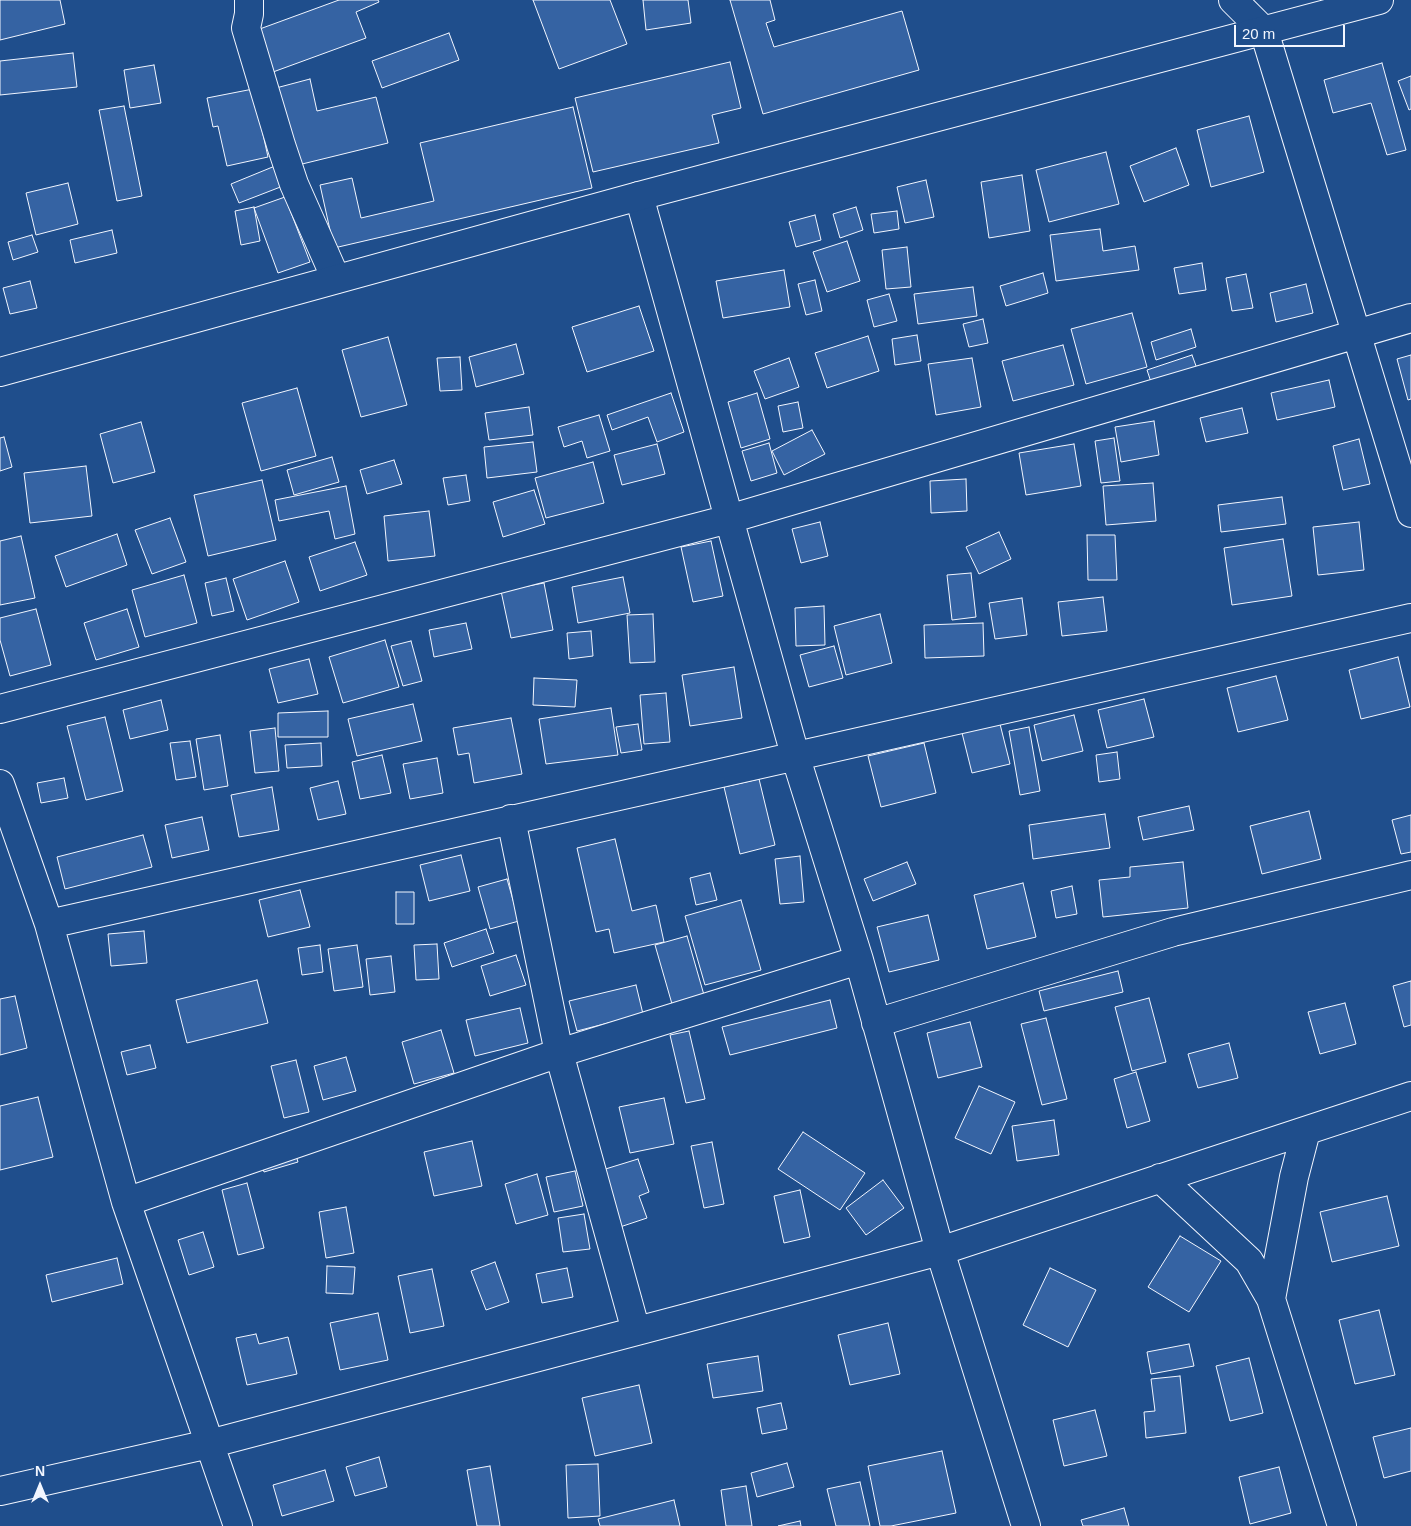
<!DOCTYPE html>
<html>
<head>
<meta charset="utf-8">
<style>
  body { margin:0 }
  #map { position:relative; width:1411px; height:1526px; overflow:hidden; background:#1f4e8c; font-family:Arial,sans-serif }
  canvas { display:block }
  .north { position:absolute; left:15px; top:1461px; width:50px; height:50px; -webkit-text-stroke:4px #1f4e8c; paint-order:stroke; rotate:0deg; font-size:14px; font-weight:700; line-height:20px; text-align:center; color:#f2f6ff }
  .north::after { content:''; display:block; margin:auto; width:18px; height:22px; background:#f2f6ff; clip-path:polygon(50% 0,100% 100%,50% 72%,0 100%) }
  .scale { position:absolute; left:1234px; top:25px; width:111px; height:22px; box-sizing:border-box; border:2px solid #f2f6ff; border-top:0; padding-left:6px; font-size:15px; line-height:18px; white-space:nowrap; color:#f2f6ff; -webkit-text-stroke:4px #1f4e8c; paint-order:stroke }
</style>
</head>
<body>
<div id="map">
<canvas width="1411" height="1526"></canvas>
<div class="north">N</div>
<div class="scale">20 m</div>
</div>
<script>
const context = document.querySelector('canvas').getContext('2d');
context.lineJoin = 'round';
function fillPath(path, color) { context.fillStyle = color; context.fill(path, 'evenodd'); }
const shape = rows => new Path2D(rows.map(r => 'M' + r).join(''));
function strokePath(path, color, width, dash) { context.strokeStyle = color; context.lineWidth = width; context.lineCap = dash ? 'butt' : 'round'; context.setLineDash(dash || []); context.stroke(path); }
const building = shape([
  [0,0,60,0,65,24,0,40,0,0],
  [339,0,378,0,379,2,356,12,366,38,273,72,257,30,339,0],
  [533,0,610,0,627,44,559,69,533,0],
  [643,0,688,0,691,23,646,30,643,0],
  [730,0,770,0,775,20,766,23,774,47,902,11,919,70,763,114,730,0],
  [449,33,459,60,382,88,372,61,449,33],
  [73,53,77,87,0,95,0,61,73,53],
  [730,62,741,108,712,115,719,143,593,172,575,98,730,62],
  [1382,63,1406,150,1387,155,1371,103,1333,113,1324,80,1382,63],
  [154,65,161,103,130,108,124,70,154,65],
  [1411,76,1411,109,1409,110,1398,81,1411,76],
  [310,79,317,111,376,97,388,143,294,166,276,88,310,79],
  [253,89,268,157,227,166,218,126,213,127,207,98,253,89],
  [124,106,142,196,117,201,99,110,124,106],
  [573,107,592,188,334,248,320,185,352,178,361,218,434,201,420,143,573,107],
  [1249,116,1264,172,1211,187,1197,130,1249,116],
  [1176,148,1189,185,1144,202,1130,166,1176,148],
  [1106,152,1119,204,1049,222,1036,170,1106,152],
  [275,166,283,186,239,203,231,184,275,166],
  [1022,175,1030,231,989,238,981,182,1022,175],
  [926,180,934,217,905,223,897,187,926,180],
  [68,183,78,224,36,235,26,193,68,183],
  [285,197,310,262,278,273,254,208,285,197],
  [254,207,260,241,241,245,235,211,254,207],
  [856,207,863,230,840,238,833,214,856,207],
  [897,211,899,229,874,233,871,214,897,211],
  [815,215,821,240,796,247,789,222,815,215],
  [1100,229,1103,251,1135,246,1139,270,1056,281,1050,235,1100,229],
  [112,230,117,253,75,263,70,240,112,230],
  [32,235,38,252,13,260,8,242,32,235],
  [847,241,860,281,827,292,813,252,847,241],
  [907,247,911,287,886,289,882,250,907,247],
  [1202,263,1206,290,1179,294,1174,268,1202,263],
  [784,270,790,307,723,318,716,281,784,270],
  [1043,273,1048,293,1006,306,1000,286,1043,273],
  [1246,274,1253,308,1232,311,1226,278,1246,274],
  [815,280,822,311,806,315,798,284,815,280],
  [30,281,37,308,10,314,3,288,30,281],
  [1306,284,1313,313,1276,322,1270,293,1306,284],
  [973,287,977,316,918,324,914,294,973,287],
  [889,294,897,321,874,327,867,300,889,294],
  [639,306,654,351,587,372,572,327,639,306],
  [1132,313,1147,367,1086,384,1071,329,1132,313],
  [983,319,988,343,969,347,963,324,983,319],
  [1191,329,1196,347,1156,360,1151,342,1191,329],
  [917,335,921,361,895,365,892,339,917,335],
  [868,336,879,371,827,388,815,353,868,336],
  [388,337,407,405,361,417,342,350,388,337],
  [516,344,524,374,476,387,469,357,516,344],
  [1063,345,1074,385,1013,401,1002,361,1063,345],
  [1192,355,1199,374,1153,388,1147,370,1192,355],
  [1411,355,1411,399,1408,400,1397,359,1411,355],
  [460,357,462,390,440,391,437,358,460,357],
  [789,358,799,387,765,399,754,371,789,358],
  [972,358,981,407,936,415,928,364,972,358],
  [1329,380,1335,407,1277,420,1271,393,1329,380],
  [297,388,316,456,261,471,242,403,297,388],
  [671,393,684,432,657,442,648,417,612,430,607,415,671,393],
  [757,393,770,439,741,448,728,402,757,393],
  [798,402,803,428,783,432,778,406,798,402],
  [529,407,533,435,489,440,485,413,529,407],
  [1242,408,1248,433,1206,442,1200,418,1242,408],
  [599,415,610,451,587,458,582,441,564,447,558,427,599,415],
  [1154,421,1159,455,1121,462,1115,427,1154,421],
  [141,422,155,472,113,483,100,434,141,422],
  [812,430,825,454,784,475,772,451,812,430],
  [4,437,12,467,0,471,0,438,4,437],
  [1114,438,1120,481,1101,483,1095,441,1114,438],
  [1359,439,1370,484,1343,490,1333,446,1359,439],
  [533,442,537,472,487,478,484,447,533,442],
  [769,443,777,473,751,481,742,451,769,443],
  [657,444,665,474,622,485,614,455,657,444],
  [1074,444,1081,486,1026,495,1019,453,1074,444],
  [332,457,339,482,294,495,287,470,332,457],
  [394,460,402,484,367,494,360,470,394,460],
  [593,462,604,503,546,518,535,478,593,462],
  [86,466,92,516,30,523,24,473,86,466],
  [466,475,470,501,448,505,443,478,466,475],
  [966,479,967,511,931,513,930,481,966,479],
  [262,480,276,540,208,556,194,495,262,480],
  [1153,483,1156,521,1106,525,1103,486,1153,483],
  [346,486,355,534,335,539,329,511,279,521,275,500,346,486],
  [534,490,545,524,503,537,493,502,534,490],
  [1282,497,1286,524,1221,532,1218,505,1282,497],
  [429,511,435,556,388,561,384,516,429,511],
  [170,518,186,562,152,574,135,530,170,518],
  [820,522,828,556,801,563,792,529,820,522],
  [1359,522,1364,570,1318,575,1313,527,1359,522],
  [999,532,1011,559,979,574,966,547,999,532],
  [117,534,127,565,66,587,55,556,117,534],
  [1087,535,1115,535,1117,580,1088,580,1087,535],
  [21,536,35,598,0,605,0,541,21,536],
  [1283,539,1292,596,1232,605,1224,548,1283,539],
  [711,541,723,596,693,602,681,547,711,541],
  [355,542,367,575,320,591,309,557,355,542],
  [285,561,299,602,247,620,233,579,285,561],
  [971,573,976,617,952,620,947,575,971,573],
  [184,575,197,623,145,637,132,590,184,575],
  [623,577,630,613,578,623,572,587,623,577],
  [226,578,234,611,212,616,205,583,226,578],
  [544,583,553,630,511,638,501,591,544,583],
  [1103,597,1107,631,1062,636,1058,602,1103,597],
  [1022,598,1027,635,995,639,989,603,1022,598],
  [824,606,825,645,796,646,795,608,824,606],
  [36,609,51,665,10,676,0,640,0,618,36,609],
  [127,609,139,647,96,660,84,623,127,609],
  [653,614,655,662,630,663,627,615,653,614],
  [880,614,892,663,846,675,834,626,880,614],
  [466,623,472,649,434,657,429,630,466,623],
  [983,623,984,656,925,658,924,625,983,623],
  [591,631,593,656,569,659,567,633,591,631],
  [385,640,399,687,343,703,329,657,385,640],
  [411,641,422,681,403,686,391,646,411,641],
  [834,646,843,678,809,687,800,655,834,646],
  [1398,657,1410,707,1361,719,1349,670,1398,657],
  [309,659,318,694,278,703,269,669,309,659],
  [734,667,742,718,690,726,682,675,734,667],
  [1276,676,1288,720,1238,732,1227,688,1276,676],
  [534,678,577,680,575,707,533,705,534,678],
  [666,693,670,742,644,744,640,695,666,693],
  [1144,699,1154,737,1107,748,1098,710,1144,699],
  [161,700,168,730,130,739,123,710,161,700],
  [413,704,422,741,357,756,348,719,413,704],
  [611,708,618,755,546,764,539,719,611,708],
  [328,711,328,737,278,737,278,713,328,711],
  [1074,715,1083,751,1042,761,1034,725,1074,715],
  [105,717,123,791,86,800,67,726,105,717],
  [511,718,522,774,474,783,469,753,458,755,453,728,511,718],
  [638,724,642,750,621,753,616,727,638,724],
  [1000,724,1010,764,972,773,962,733,1000,724],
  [1029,727,1040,791,1020,795,1009,731,1029,727],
  [275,728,279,771,255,773,250,731,275,728],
  [220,735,228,786,204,790,196,739,220,735],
  [190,741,196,777,176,780,170,743,190,741],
  [321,743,322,766,287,768,285,745,321,743],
  [924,743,936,793,881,807,868,756,924,743],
  [1117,752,1120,779,1099,782,1096,755,1117,752],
  [382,755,391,793,360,799,352,762,382,755],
  [437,758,443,793,410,799,403,764,437,758],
  [64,778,68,798,41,803,37,783,64,778],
  [759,779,775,845,740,854,724,787,759,779],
  [338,781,346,814,318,820,310,788,338,781],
  [272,787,279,830,239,837,231,795,272,787],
  [1189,806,1194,830,1143,840,1138,817,1189,806],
  [1309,811,1321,859,1262,874,1250,826,1309,811],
  [1105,814,1110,848,1033,859,1029,825,1105,814],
  [1411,815,1411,852,1401,854,1392,820,1411,815],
  [202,817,209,850,172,858,165,825,202,817],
  [143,835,152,867,65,889,57,857,143,835],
  [615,839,632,911,656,905,664,942,614,953,609,929,596,932,577,848,615,839],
  [461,855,470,891,429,901,420,865,461,855],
  [800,856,804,902,780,904,775,859,800,856],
  [907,862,916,884,873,901,864,879,907,862],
  [1183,862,1188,908,1103,917,1099,880,1130,877,1130,867,1183,862],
  [710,873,717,900,696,905,690,878,710,873],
  [507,879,519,921,490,929,478,887,507,879],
  [1023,883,1036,937,987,949,974,895,1023,883],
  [1072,886,1077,914,1056,918,1051,891,1072,886],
  [300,890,310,927,268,937,259,900,300,890],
  [396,892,414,892,414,924,396,924,396,892],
  [741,900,761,970,705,985,685,916,741,900],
  [928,915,939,960,889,972,877,927,928,915],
  [486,929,494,953,452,967,444,943,486,929],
  [144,931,147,963,111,966,108,934,144,931],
  [687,936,704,995,672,1004,655,945,687,936],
  [437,944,439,979,416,980,414,945,437,944],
  [320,945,323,972,302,975,298,948,320,945],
  [357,945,363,987,334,991,328,949,357,945],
  [516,955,526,985,490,996,481,966,516,955],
  [391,956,395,992,370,995,366,959,391,956],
  [1118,971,1123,992,1044,1011,1039,991,1118,971],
  [257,980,268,1023,187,1043,176,1000,257,980],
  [1411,981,1411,1025,1404,1027,1393,986,1411,981],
  [636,985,643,1014,577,1031,569,1001,636,985],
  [15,996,27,1048,0,1055,0,999,15,996],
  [1149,998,1166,1062,1132,1071,1115,1007,1149,998],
  [830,1000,837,1028,730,1055,722,1027,830,1000],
  [1345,1003,1356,1044,1320,1054,1308,1012,1345,1003],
  [520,1008,528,1043,475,1056,466,1020,520,1008],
  [1046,1018,1067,1099,1042,1105,1021,1024,1046,1018],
  [970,1022,982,1067,938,1078,927,1033,970,1022],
  [441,1030,454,1073,414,1084,402,1042,441,1030],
  [689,1031,705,1099,686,1103,670,1035,689,1031],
  [1229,1043,1238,1078,1198,1088,1188,1054,1229,1043],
  [150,1045,156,1068,127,1075,121,1052,150,1045],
  [346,1057,356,1091,323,1100,314,1066,346,1057],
  [296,1060,309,1112,284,1118,271,1066,296,1060],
  [1136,1072,1150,1121,1127,1128,1114,1079,1136,1072],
  [979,1086,1015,1102,991,1154,955,1138,979,1086],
  [38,1097,53,1157,0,1170,0,1106,38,1097],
  [664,1098,674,1144,630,1153,619,1107,664,1098],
  [1054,1120,1059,1155,1017,1161,1012,1126,1054,1120],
  [803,1132,865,1173,840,1210,778,1169,803,1132],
  [472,1141,482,1186,434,1196,424,1152,472,1141],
  [712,1142,724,1204,704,1208,691,1146,712,1142],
  [295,1152,298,1162,264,1172,261,1162,295,1152],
  [638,1159,649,1192,639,1196,647,1218,617,1228,599,1171,638,1159],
  [575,1171,583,1206,554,1212,546,1177,575,1171],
  [537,1174,548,1215,516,1224,505,1184,537,1174],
  [883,1180,904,1208,866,1235,846,1208,883,1180],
  [247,1183,264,1248,238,1255,222,1190,247,1183],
  [800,1190,810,1237,784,1243,774,1196,800,1190],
  [1387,1196,1399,1246,1332,1262,1320,1212,1387,1196],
  [346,1207,354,1253,326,1258,319,1212,346,1207],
  [584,1214,590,1249,563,1252,558,1218,584,1214],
  [203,1232,214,1267,189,1275,178,1240,203,1232],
  [1180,1236,1221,1261,1189,1312,1148,1287,1180,1236],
  [117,1258,123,1284,52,1302,46,1275,117,1258],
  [495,1262,509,1302,486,1310,471,1271,495,1262],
  [327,1266,355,1267,353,1294,326,1293,327,1266],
  [567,1268,573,1297,542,1303,536,1274,567,1268],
  [1050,1268,1096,1290,1068,1347,1023,1325,1050,1268],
  [432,1269,444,1326,410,1333,398,1276,432,1269],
  [1379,1310,1395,1375,1355,1384,1339,1320,1379,1310],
  [378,1313,388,1360,340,1370,330,1323,378,1313],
  [888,1323,900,1374,850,1385,838,1335,888,1323],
  [256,1334,259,1344,288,1337,297,1374,247,1385,236,1338,256,1334],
  [1189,1344,1194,1366,1151,1374,1147,1352,1189,1344],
  [758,1356,763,1391,713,1398,707,1364,758,1356],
  [1249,1358,1263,1413,1230,1421,1216,1366,1249,1358],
  [1180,1376,1186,1433,1146,1438,1144,1412,1155,1411,1151,1379,1180,1376],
  [639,1385,652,1443,595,1456,582,1398,639,1385],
  [781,1403,787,1429,762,1434,757,1408,781,1403],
  [1095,1410,1107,1456,1064,1466,1053,1420,1095,1410],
  [1411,1428,1411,1471,1384,1478,1373,1437,1411,1428],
  [942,1451,956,1513,891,1526,880,1526,868,1466,942,1451],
  [379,1457,387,1487,355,1496,346,1467,379,1457],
  [787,1463,794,1487,757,1497,751,1473,787,1463],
  [598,1464,600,1516,568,1518,566,1465,598,1464],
  [490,1466,500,1526,477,1526,467,1470,490,1466],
  [1279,1467,1291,1513,1250,1524,1239,1477,1279,1467],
  [325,1470,334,1501,282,1516,273,1485,325,1470],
  [860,1482,870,1526,836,1526,827,1489,860,1482],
  [746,1486,752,1526,726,1526,721,1490,746,1486],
  [674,1500,680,1526,600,1526,598,1519,674,1500],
  [1124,1508,1129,1526,1083,1526,1081,1520,1124,1508],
  [800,1521,801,1526,778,1526,800,1521]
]);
const street = shape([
  [249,0,249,14,246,28,281,145,294,184,336,279],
  [1233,0,1264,31,1411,513],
  [639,196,795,755,859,960,940,1251,1026,1526],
  [0,709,729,519,1411,318],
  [0,784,49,924,126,1202,238,1526],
  [511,819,559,1053,636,1331],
  [49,924,1411,618],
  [876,1023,1173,932,1411,875],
  [1160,1178,1249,1261,1271,1299,1342,1526],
  [126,1202,559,1053,859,960],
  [1271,1299,1294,1177,1306,1131],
  [0,1491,209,1444,940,1251,1411,1096]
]);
const secondary = shape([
  [0,372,639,196,1379,0]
]);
fillPath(building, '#3563a3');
strokePath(building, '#f2f6ff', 1);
strokePath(street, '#f2f6ff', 30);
strokePath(secondary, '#f2f6ff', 30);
strokePath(street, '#1f4e8c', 28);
strokePath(secondary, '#1f4e8c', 28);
</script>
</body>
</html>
